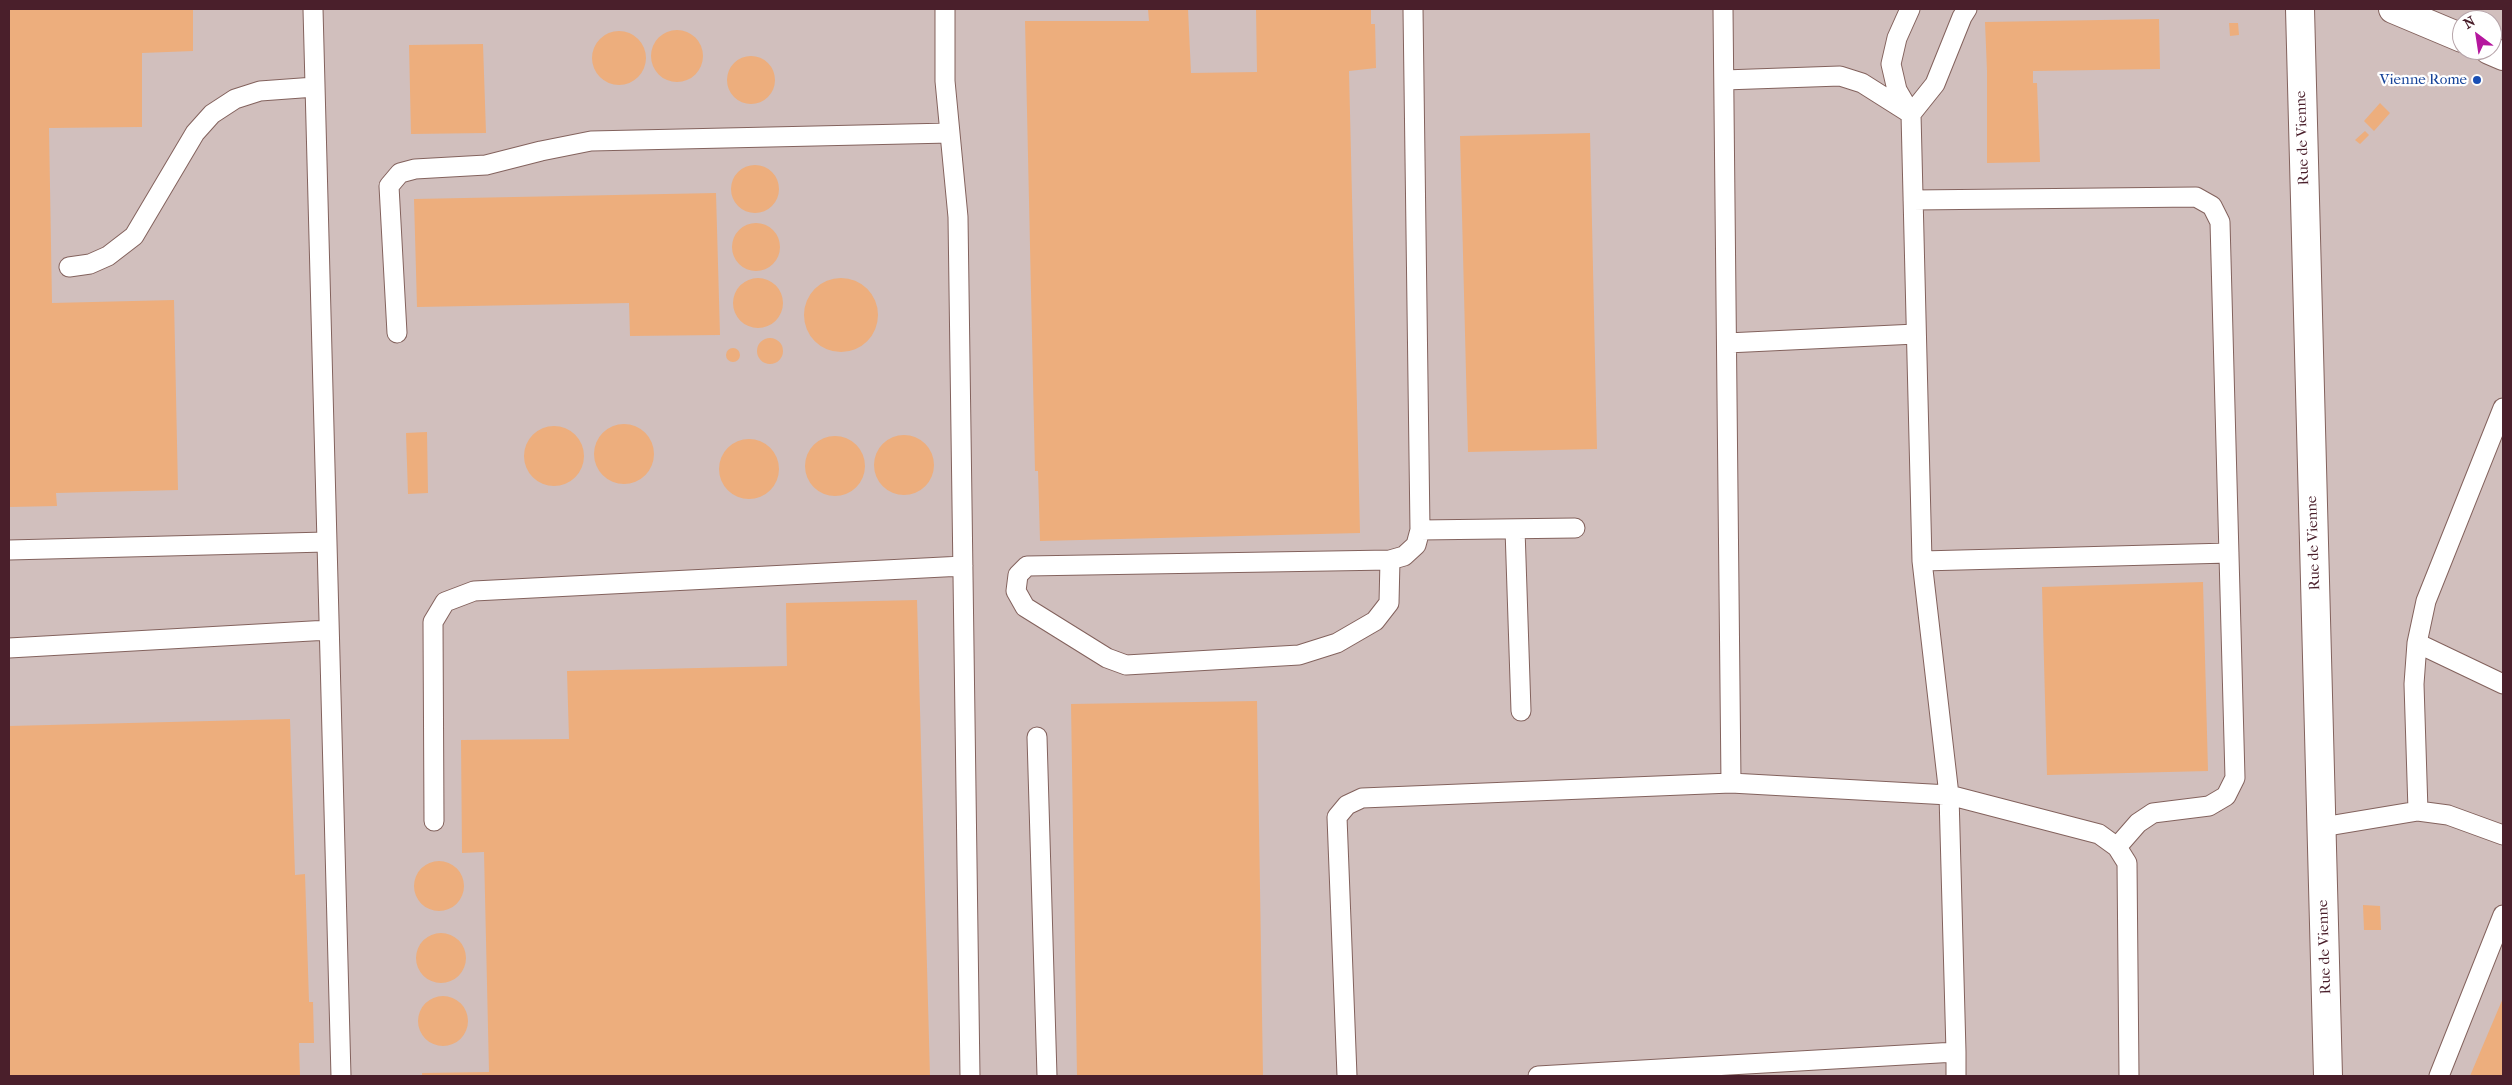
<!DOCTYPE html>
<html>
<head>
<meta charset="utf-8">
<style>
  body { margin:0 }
  #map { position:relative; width:2512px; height:1085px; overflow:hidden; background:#ecdebb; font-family:"IM FELL French Canon",serif }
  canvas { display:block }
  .frame { position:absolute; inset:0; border:10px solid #4a1f2b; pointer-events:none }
  .north { position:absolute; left:2452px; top:10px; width:50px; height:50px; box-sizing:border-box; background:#fff; border:1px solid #b7a5aa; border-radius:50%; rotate:329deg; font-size:14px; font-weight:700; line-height:20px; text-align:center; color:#4a1f2b }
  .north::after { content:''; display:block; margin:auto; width:18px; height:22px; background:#b5179e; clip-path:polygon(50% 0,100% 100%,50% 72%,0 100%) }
</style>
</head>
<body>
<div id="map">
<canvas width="2512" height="1085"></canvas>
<div class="frame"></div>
<div class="north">N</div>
</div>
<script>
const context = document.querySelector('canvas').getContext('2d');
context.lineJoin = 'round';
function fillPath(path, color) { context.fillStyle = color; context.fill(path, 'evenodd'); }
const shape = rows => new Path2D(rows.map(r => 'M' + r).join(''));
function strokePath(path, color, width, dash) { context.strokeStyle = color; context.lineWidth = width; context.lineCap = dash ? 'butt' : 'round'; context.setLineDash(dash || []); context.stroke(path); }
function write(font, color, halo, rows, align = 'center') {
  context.font = font + ' "IM FELL French Canon",serif'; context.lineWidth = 4.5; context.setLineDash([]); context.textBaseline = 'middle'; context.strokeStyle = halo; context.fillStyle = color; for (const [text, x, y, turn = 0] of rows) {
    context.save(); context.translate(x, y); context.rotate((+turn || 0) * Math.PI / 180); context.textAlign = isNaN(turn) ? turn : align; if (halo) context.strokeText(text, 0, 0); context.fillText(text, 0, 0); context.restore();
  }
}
const industrial = shape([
  [9,9,2503,9,2503,1076,9,1076],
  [2462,20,2492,20,2492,50,2462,50]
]);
const building = shape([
  [9,9,193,9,193,51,142,53,142,127,49,128,52,303,174,300,178,490,56,493,57,506,9,507],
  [1148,9,1188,9,1191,73,1257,72,1256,9,1371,9,1371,24,1375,24,1376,68,1349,71,1360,533,1040,541,1038,471,1035,471,1025,21,1149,21],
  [2159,19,2160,69,2033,71,2033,83,2037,83,2040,162,1987,163,1987,71,1985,22],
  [2229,23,2238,23,2239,35,2230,36],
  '651 56a26 26 0 1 1 52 0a26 26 0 1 1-52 0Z',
  '592 58a27 27 0 1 1 54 0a27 27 0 1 1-54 0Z',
  [483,44,486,133,411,134,409,45],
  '727 80a24 24 0 1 1 48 0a24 24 0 1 1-48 0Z',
  [2380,103,2390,113,2374,131,2364,121],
  [2365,131,2369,135,2360,144,2355,140],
  [1590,133,1597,449,1468,452,1460,136],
  '731 189a24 24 0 1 1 48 0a24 24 0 1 1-48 0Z',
  [716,193,720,335,630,336,629,303,417,307,414,199],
  '732 247a24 24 0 1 1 48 0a24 24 0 1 1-48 0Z',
  '733 303a25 25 0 1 1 50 0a25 25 0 1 1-50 0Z',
  '804 315a37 37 0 1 1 74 0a37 37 0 1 1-74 0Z',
  '757 351a13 13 0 1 1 26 0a13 13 0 1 1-26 0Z',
  '726 355a7 7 0 1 1 14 0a7 7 0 1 1-14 0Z',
  '594 454a30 30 0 1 1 60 0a30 30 0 1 1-60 0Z',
  '524 456a30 30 0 1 1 60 0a30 30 0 1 1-60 0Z',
  [427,432,428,493,408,494,406,433],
  '874 465a30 30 0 1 1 60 0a30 30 0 1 1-60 0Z',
  '805 466a30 30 0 1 1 60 0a30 30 0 1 1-60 0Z',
  '719 469a30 30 0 1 1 60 0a30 30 0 1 1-60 0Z',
  [2203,582,2208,771,2047,775,2042,587],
  [917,600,930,1076,422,1076,422,1073,489,1072,484,852,462,853,461,740,569,739,567,671,787,666,786,603],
  [1257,701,1263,1076,1077,1076,1071,704],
  [290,719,295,875,305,874,309,1002,313,1002,314,1043,299,1043,300,1076,9,1076,9,726],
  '414 886a25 25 0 1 1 50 0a25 25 0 1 1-50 0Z',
  [2363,905,2380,906,2381,930,2364,930],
  '416 958a25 25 0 1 1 50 0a25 25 0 1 1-50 0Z',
  '418 1021a25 25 0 1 1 50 0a25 25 0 1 1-50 0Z',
  [2503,998,2503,1076,2470,1076]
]);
const service = shape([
  [313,9,341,1076],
  [945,9,945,81,958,217,970,1076],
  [1723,9,1731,783],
  [1910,9,1897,38,1891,64,1897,90,1911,114,1935,84,1962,17,1967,9],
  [1913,200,2196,197,2212,206,2220,222,2235,778,2226,796,2209,806,2153,813,2138,823,2117,847],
  [69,267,90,264,108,256,134,236,195,133,212,114,235,99,260,91,315,87],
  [397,333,389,186,400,173,415,169,486,165,541,151,591,141,950,133],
  [1727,343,1916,334],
  [1515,529,1521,711],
  [1420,530,1575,528],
  [9,550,326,542],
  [1390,560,1389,603,1375,621,1337,643,1299,655,1126,665,1107,658,1025,607,1016,591,1018,575,1027,566,1390,560,1404,556,1416,545,1420,530,1413,9],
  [1922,561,2229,553],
  [2417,643,2503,684],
  [9,648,329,630],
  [1037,737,1047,1076],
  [2418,811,2414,684,2417,643,2426,601,2503,408],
  [434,821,433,622,445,602,474,591,963,566],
  [2322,827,2418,811,2448,815,2503,835],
  [1956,1052,1956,1076],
  [1347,1076,1337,817,1347,805,1362,798,1731,783,1949,795,2099,834,2117,847,2127,863,2129,1076],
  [1538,1076,1956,1052,1949,795,1922,561,1911,114,1862,83,1840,76,1724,80],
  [2439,1076,2503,915]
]);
const minor = shape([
  [2300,9,2328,1076],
  [2393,9,2462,38],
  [2489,50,2503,56]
]);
const markers = [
  [2477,80,5,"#1a4fb4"]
];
const transitNames = [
  ["Vienne Rome",2467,80]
];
const streetNames = [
  ["Rue de Vienne",2303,138,-92],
  ["Rue de Vienne",2314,543,-92],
  ["Rue de Vienne",2325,947,-92]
];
fillPath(industrial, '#d1bfbd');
fillPath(building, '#edae7d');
strokePath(service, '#83625d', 21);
strokePath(minor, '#83625d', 30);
strokePath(service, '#fff', 19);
strokePath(minor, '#fff', 28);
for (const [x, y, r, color] of markers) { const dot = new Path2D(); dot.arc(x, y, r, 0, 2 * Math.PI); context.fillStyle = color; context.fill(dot); strokePath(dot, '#fff', 2); }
write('15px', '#164399', '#fff', transitNames, 'right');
write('15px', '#4a1f2b', '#fff', streetNames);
</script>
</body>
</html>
